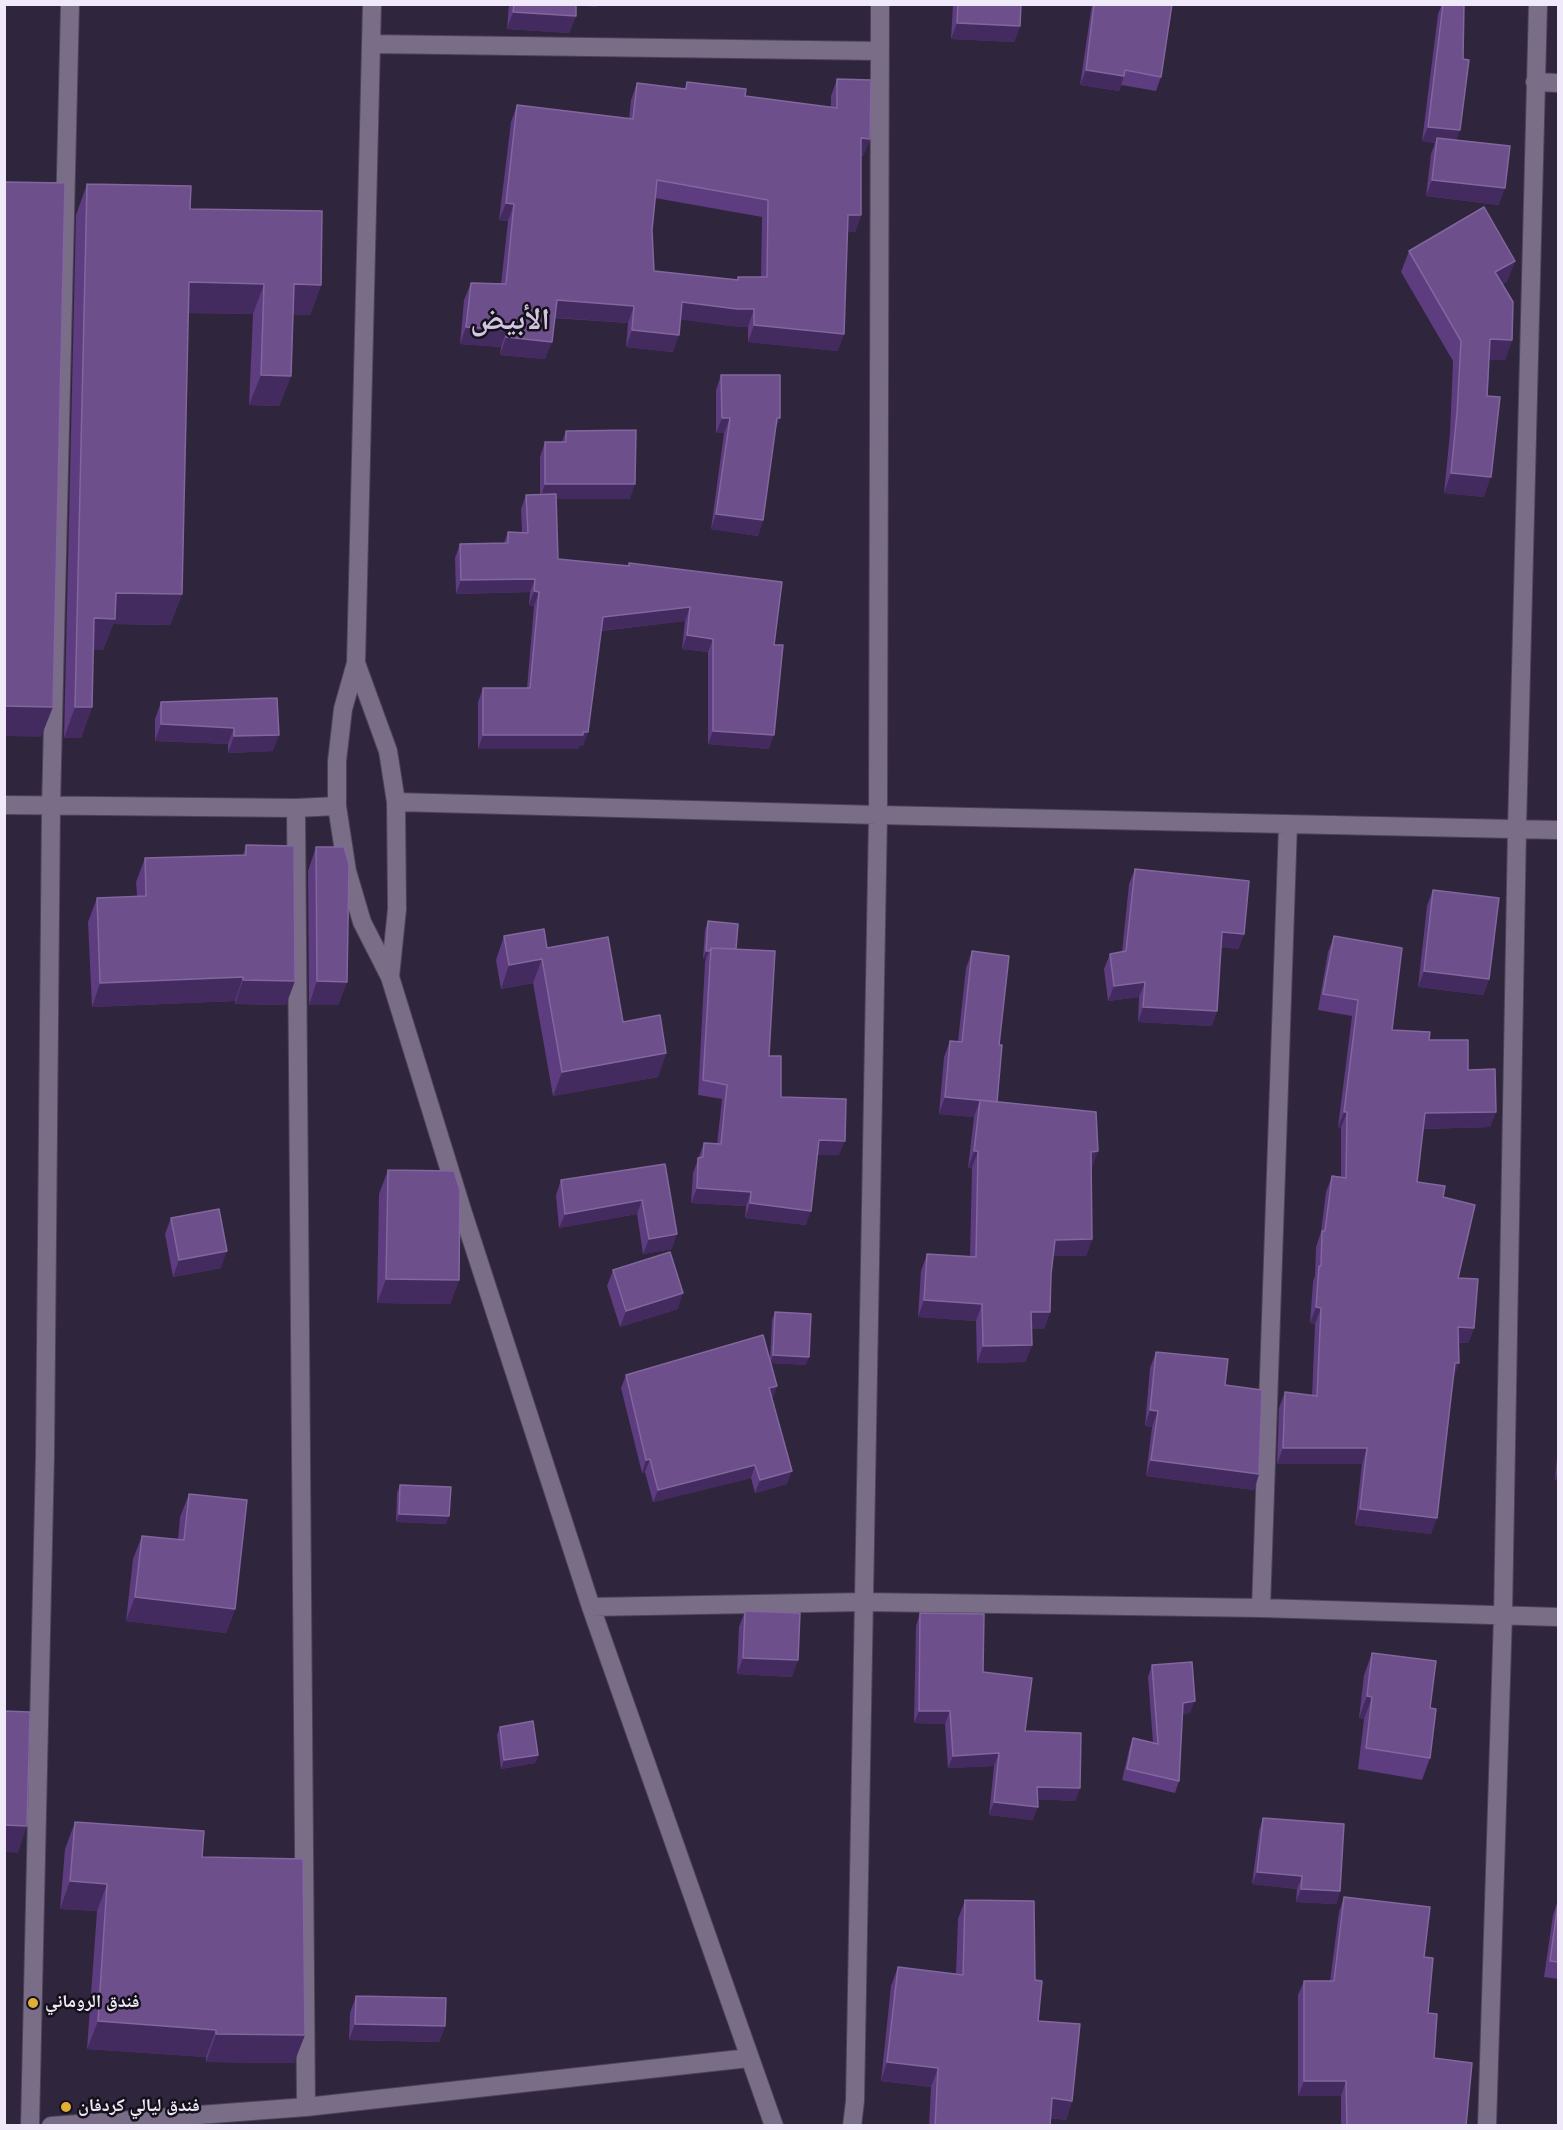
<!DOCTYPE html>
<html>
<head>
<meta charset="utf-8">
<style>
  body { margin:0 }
  #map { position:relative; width:1563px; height:2130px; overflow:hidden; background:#2f253c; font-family:"Nunito Sans",sans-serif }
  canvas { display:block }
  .frame { position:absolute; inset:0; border:6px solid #f0e9f9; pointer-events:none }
</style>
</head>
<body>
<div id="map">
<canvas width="1563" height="2130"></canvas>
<div class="frame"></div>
</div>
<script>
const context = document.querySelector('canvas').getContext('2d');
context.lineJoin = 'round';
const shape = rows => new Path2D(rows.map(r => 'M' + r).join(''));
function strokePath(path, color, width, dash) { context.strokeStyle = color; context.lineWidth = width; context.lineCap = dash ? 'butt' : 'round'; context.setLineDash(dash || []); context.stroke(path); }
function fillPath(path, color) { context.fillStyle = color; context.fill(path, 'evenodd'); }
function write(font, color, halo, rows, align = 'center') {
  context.font = font + ' "Nunito Sans","Noto Naskh Arabic",sans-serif'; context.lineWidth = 5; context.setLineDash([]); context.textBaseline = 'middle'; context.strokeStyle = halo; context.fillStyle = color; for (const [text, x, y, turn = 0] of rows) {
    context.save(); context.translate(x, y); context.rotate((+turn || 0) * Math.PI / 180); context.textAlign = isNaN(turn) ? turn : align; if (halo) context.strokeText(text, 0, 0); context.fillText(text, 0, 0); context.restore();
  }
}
const minor = shape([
  [372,4,356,663,343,709,337,761,337,806,347,871,362,922,390,977,462,1210,591,1607,774,2126],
  [371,44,880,51],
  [1535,82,1558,83],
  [356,663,388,751,396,802,397,909,390,977],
  [396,802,878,815,1558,830],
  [4,805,296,808,337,806],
  [296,808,306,2107],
  [591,1607,864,1602,1261,1608,1558,1617],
  [1261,1608,1288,824],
  [30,2126,45,1455,51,807,70,4],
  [51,2126,306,2107,749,2058],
  [852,2126,855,2101,878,815,880,4],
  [1487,2126,1503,1615,1517,828,1538,4]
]);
const wall = shape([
  [509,4,598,4,597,7,576,5,576,16,569,33,507,29],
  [953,4,1021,4,1020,26,1014,42,951,39],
  [1092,4,1094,4,1161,77,1156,91,1121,85,1119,91,1080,85],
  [1442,4,1464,4,1456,140,1499,205,1426,196,1431,154,1435,143,1422,141,1438,14],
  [837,79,870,139,863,156,861,156,861,215,855,232,847,232,838,351,748,342,748,327,731,326,680,319,673,352,626,347,628,323,555,318,545,359,500,355,501,347,460,344,464,300,471,283,501,284,508,221,499,220,511,122,517,105,629,119,631,100,637,83,685,89,687,82,745,96,831,107,831,96],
  [655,198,762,217,761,277,738,277,737,280,654,271,652,230],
  [87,184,190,209,321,285,310,315,293,315,291,376,279,406,249,405,253,314,188,313,182,594,170,625,113,624,103,650,93,649,92,707,81,738,64,738,76,215],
  [1409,251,1515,261,1507,281,1503,284,1512,340,1505,360,1489,360,1484,497,1444,493,1450,433,1453,361,1401,272],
  [721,375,780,418,775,430,763,520,758,536,711,529,724,433,716,433,716,390],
  [566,431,630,499,556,499,558,559,628,566,629,563,774,645,769,749,708,744,708,652,682,649,685,621,601,631,583,746,579,746,578,749,478,749,478,702,483,688,527,688,534,606,529,605,530,592,456,594,455,558,460,544,504,543,508,532,522,533,521,509,526,495,540,495,540,457,545,442,562,442],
  [277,698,273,751,228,753,228,744,155,741,155,719,161,702],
  [246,845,286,1005,235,1004,235,1001,92,1007,88,922,97,898,137,896,136,882,145,858,243,855],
  [316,847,347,982,338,1005,309,1005,308,871],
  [1135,869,1244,934,1238,949,1221,947,1212,1026,1138,1022,1139,997,1108,1001,1104,969,1110,954,1122,952,1129,884],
  [1433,890,1489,979,1483,995,1418,987,1427,906],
  [708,921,736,949,781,1097,839,1155,817,1155,806,1225,745,1218,746,1206,691,1203,693,1173,704,1143,717,1144,722,1099,698,1095,705,962,706,959,703,959,705,930],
  [504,936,547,948,623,1022,666,1053,658,1077,553,1096,533,983,501,989,496,960],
  [1334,936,1392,1030,1429,1040,1468,1070,1496,1112,1490,1127,1423,1129,1417,1182,1443,1197,1458,1278,1474,1328,1468,1343,1458,1343,1431,1534,1355,1525,1362,1464,1277,1464,1279,1408,1285,1392,1312,1396,1315,1324,1310,1323,1313,1282,1315,1275,1316,1247,1321,1232,1326,1192,1332,1176,1341,1177,1341,1128,1338,1127,1352,1016,1318,1010,1328,952],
  [972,951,999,1045,997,1102,1098,1151,1091,1168,1092,1239,1086,1256,1053,1256,1051,1274,1050,1312,1044,1329,1031,1329,1032,1345,1025,1362,977,1363,976,1321,918,1317,921,1271,927,1254,970,1256,972,1168,968,1168,974,1117,939,1114,944,1057,950,1041,958,1041,966,968],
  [665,1164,672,1249,643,1254,637,1214,559,1228,556,1195,561,1180],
  [388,1170,459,1280,450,1304,377,1303,379,1194],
  [171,1218,221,1268,173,1277,165,1234],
  [613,1270,678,1309,620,1327,607,1286],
  [775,1312,806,1365,771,1363,777,1386,772,1398,787,1484,755,1493,751,1478,653,1502,645,1472,642,1473,621,1388,626,1375,770,1360,772,1320],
  [1156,1352,1225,1385,1259,1474,1254,1490,1146,1476,1152,1427,1145,1426,1150,1368],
  [1558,1446,1558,1480,1555,1480],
  [400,1485,446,1524,396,1522,397,1493],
  [189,1494,235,1609,226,1633,126,1621,133,1559,142,1536,178,1540,180,1517],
  [745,1611,792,1677,737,1674,739,1627],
  [920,1613,983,1672,1025,1731,1080,1788,1075,1801,1037,1799,1033,1820,989,1815,994,1766,948,1768,945,1724,914,1723,916,1626],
  [1372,1653,1430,1708,1430,1758,1422,1780,1358,1769,1364,1719,1359,1718,1364,1675],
  [1152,1665,1190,1713,1182,1714,1179,1781,1175,1793,1122,1780,1129,1750,1133,1738,1153,1743,1148,1677],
  [500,1727,538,1755,535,1763,501,1769,497,1735],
  [1263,1818,1340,1891,1336,1904,1296,1902,1297,1889,1252,1884,1259,1831],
  [75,1822,202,1857,294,2063,206,2062,206,2057,87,2049,97,1911,60,1909,65,1849],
  [1344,1897,1424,1957,1428,2013,1434,2058,1466,2126,1341,2126,1341,2096,1298,2096,1298,1995,1304,1981,1330,1981,1339,1912],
  [965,1900,1035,1980,1038,2021,1072,2101,1066,2120,1050,2118,1050,2126,929,2126,931,2087,881,2081,891,1986,898,1967,956,1974,958,1919],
  [1558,1900,1558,1979,1544,1977,1553,1915],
  [356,1996,445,2026,439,2042,349,2040,350,2013]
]);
const shadedWall = shape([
  [572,4,598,4,597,7],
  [513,12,576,16,569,33,507,29],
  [957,23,1020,26,1014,42,951,39],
  [1086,70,1124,76,1119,91,1080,85],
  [1428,127,1460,130,1455,145,1437,138,1435,143,1422,141],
  [861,138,870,139,863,156,855,155],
  [1432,180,1505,188,1499,205,1426,196],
  [506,203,514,204,508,221,499,220],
  [848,215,861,215,855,232,842,232],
  [1515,261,1507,281,1488,292,1495,272],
  [189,282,264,284,253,314,178,313],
  [294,284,321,285,310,315,283,315],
  [557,300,634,306,628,323,550,317],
  [682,302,754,309,748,327,731,326,675,319],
  [754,325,844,334,838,351,748,342],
  [466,327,507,330,501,347,460,344],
  [632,330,679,335,673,352,626,347],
  [506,337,552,342,545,359,500,355],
  [1490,339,1512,340,1505,360,1483,360],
  [261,375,291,376,279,406,249,405],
  [722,418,730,418,724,433,716,433],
  [777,418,780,418,774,433],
  [1451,473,1491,477,1484,497,1444,493],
  [545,484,635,484,630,499,540,499],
  [716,514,763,520,758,536,711,529],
  [535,579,530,592,456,594,461,580],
  [534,591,539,592,534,606,529,605],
  [116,593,182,594,170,625,113,624,103,650,83,649,94,618],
  [690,607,685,621,598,631,603,617],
  [687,635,713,639,708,652,682,649],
  [4,706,53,707,41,737,4,736],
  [75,707,92,707,81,738,64,738],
  [161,724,234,728,228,744,155,741],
  [713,731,774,735,769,749,708,744],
  [583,732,588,732,583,746,579,746,578,749,478,749,483,735],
  [279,735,273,751,228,753,234,736],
  [1222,932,1244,934,1238,949,1217,947],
  [706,951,709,951,706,959,703,959],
  [542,959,533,983,501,989,509,965],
  [1424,971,1489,979,1483,995,1418,987],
  [243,977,235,1001,92,1007,100,983],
  [243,980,295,981,286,1005,235,1004],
  [317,981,347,982,338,1005,309,1005],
  [1145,982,1139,997,1108,1001,1114,986],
  [1143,1007,1217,1011,1212,1026,1138,1022],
  [666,1053,658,1077,553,1096,562,1072],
  [945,1097,980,1100,974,1117,939,1114],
  [1344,1112,1347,1112,1341,1128,1338,1127],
  [1496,1112,1490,1127,1419,1129,1425,1113],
  [819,1140,845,1141,839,1155,814,1155],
  [974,1151,978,1151,972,1168,968,1168],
  [1098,1151,1092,1168,1085,1169,1091,1152],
  [697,1188,751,1192,746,1206,691,1203],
  [642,1200,637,1214,559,1228,565,1214],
  [750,1203,811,1211,806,1225,745,1218],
  [677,1234,672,1249,643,1254,649,1239],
  [1092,1239,1086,1256,1049,1256,1055,1240],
  [227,1251,221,1268,173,1277,179,1260],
  [386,1279,459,1280,450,1304,377,1303],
  [683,1293,678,1309,620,1327,626,1311],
  [924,1300,982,1304,976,1321,918,1317],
  [1316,1307,1321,1308,1315,1324,1310,1323],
  [1031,1312,1050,1312,1044,1329,1025,1329],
  [1458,1327,1474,1328,1468,1343,1452,1343],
  [1032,1345,1025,1362,977,1363,983,1346],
  [773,1355,809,1357,806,1365,770,1363],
  [1455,1363,1459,1363,1453,1379],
  [777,1386,773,1398,765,1400,769,1388],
  [1150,1410,1158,1411,1152,1427,1145,1426],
  [1283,1448,1367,1448,1362,1464,1277,1464],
  [650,1459,645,1472,642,1473,646,1460],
  [1151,1460,1259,1474,1254,1490,1146,1476],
  [755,1465,751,1478,653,1502,658,1490],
  [792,1471,787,1484,755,1493,760,1480],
  [1558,1471,1558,1480,1555,1480],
  [1360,1509,1437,1518,1431,1534,1355,1525],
  [399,1514,449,1516,446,1524,396,1522],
  [135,1597,235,1609,226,1633,126,1621],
  [743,1658,798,1660,792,1677,737,1674],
  [1367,1696,1372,1697,1364,1719,1359,1718],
  [1195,1701,1190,1713,1179,1714,1183,1703],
  [919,1711,950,1711,945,1724,914,1723],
  [999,1753,994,1766,948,1768,953,1756],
  [538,1755,535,1763,501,1769,504,1760],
  [1037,1787,1080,1788,1075,1801,1033,1799],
  [994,1802,1038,1807,1033,1820,989,1815],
  [4,1825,27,1826,18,1853,4,1852],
  [1257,1872,1302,1876,1297,1889,1252,1884],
  [70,1881,107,1884,97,1911,60,1909],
  [1301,1889,1340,1891,1336,1904,1296,1902],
  [98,2021,216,2030,206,2057,87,2049],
  [355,2024,445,2026,439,2042,349,2040],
  [216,2034,305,2035,294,2063,206,2062],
  [887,2062,938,2068,931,2087,881,2081],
  [1304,2081,1346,2081,1341,2096,1298,2096],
  [1052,2098,1072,2101,1066,2120,1045,2117]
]);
const building = shape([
  [514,4,576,4,576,16,513,12,514,4],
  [958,4,1021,4,1020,26,957,23,958,4],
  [1094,4,1172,4,1161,77,1125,70,1124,76,1086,70,1094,4],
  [1443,4,1464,4,1463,59,1469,60,1460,130,1428,127,1443,4],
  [837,79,871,80,870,139,861,138,861,215,848,215,844,334,754,325,754,309,737,309,682,302,679,335,632,330,634,306,557,300,552,342,506,337,507,330,466,327,471,283,506,284,514,204,506,203,517,105,633,119,637,83,686,89,687,82,746,89,745,96,837,108,837,79],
  [657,180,768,200,767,277,738,277,738,280,654,271,652,230,657,180],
  [1437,138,1510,146,1505,188,1432,180,1437,138],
  [4,182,65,183,53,707,4,706,4,182],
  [87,184,191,186,190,209,322,211,321,285,294,284,291,376,261,375,264,284,189,282,182,594,116,593,115,619,94,618,92,707,75,707,87,184],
  [1484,207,1515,261,1495,272,1513,302,1512,340,1490,339,1487,396,1500,397,1491,477,1451,473,1457,413,1461,341,1409,251,1484,207],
  [721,375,780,375,780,418,777,418,763,520,716,514,730,418,722,418,721,375],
  [636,430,635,484,545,484,545,442,566,442,566,431,636,430],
  [556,494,558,559,629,566,629,563,782,582,774,645,783,645,774,735,713,731,713,639,687,635,690,607,603,617,588,732,583,732,583,735,483,735,483,688,530,688,539,592,534,591,535,579,461,580,460,544,508,543,508,532,528,533,526,495,556,494],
  [277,698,279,735,234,736,234,728,161,724,161,702,277,698],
  [246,845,294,846,295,981,243,980,243,977,100,983,97,898,146,896,145,858,246,855,246,845],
  [316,847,344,847,349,864,347,982,317,981,316,847],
  [1135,869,1249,881,1244,934,1222,932,1217,1011,1143,1007,1145,982,1114,986,1110,954,1126,951,1135,869],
  [1433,890,1499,898,1489,979,1424,971,1433,890],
  [708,921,738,924,736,949,711,948,709,951,706,951,708,921],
  [544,929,547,948,608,937,623,1022,660,1015,666,1053,562,1072,542,959,509,965,504,936,544,929],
  [1334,936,1402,948,1392,1030,1430,1032,1429,1040,1468,1040,1468,1070,1495,1069,1496,1112,1425,1113,1417,1182,1445,1186,1443,1197,1475,1205,1458,1278,1478,1279,1474,1328,1458,1327,1459,1363,1455,1363,1437,1518,1360,1509,1367,1448,1283,1448,1285,1392,1317,1396,1321,1308,1316,1307,1319,1266,1321,1266,1322,1231,1325,1231,1332,1176,1346,1178,1347,1112,1344,1112,1358,1000,1323,994,1334,936],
  [711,948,775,951,769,1056,781,1056,781,1097,846,1099,845,1141,819,1140,811,1211,750,1203,751,1192,697,1188,698,1158,703,1157,704,1143,721,1144,727,1085,703,1080,711,948],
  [972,951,1009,956,999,1045,1002,1045,997,1102,945,1097,950,1041,962,1042,972,951],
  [980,1100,1096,1112,1098,1151,1091,1152,1092,1239,1055,1240,1051,1274,1050,1312,1031,1312,1032,1345,983,1346,982,1304,924,1300,927,1254,976,1257,978,1151,974,1151,980,1100],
  [665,1164,677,1234,649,1239,642,1200,565,1214,561,1180,665,1164],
  [388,1170,454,1171,460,1190,459,1280,386,1279,388,1170],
  [219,1209,227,1251,179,1260,171,1218,219,1209],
  [670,1252,683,1293,626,1311,613,1270,670,1252],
  [775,1312,811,1314,809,1357,773,1355,775,1312],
  [763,1335,777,1386,769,1388,792,1471,760,1480,755,1465,658,1490,650,1459,646,1460,626,1375,763,1335],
  [1156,1352,1228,1359,1225,1385,1262,1390,1259,1474,1151,1460,1158,1411,1150,1410,1156,1352],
  [400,1485,451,1487,449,1516,399,1514,400,1485],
  [189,1494,247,1500,235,1609,135,1597,142,1536,184,1540,189,1494],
  [745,1611,800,1613,798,1660,743,1658,745,1611],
  [920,1613,984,1614,983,1672,1032,1678,1025,1731,1081,1733,1080,1788,1037,1787,1038,1807,994,1802,999,1753,953,1756,950,1711,919,1711,920,1613],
  [1372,1653,1436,1661,1430,1708,1436,1709,1430,1758,1366,1748,1372,1697,1367,1696,1372,1653],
  [1192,1662,1195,1701,1183,1703,1179,1781,1127,1769,1133,1738,1158,1744,1152,1665,1192,1662],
  [4,1711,30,1712,27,1826,4,1825,4,1711],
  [533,1721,538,1755,504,1760,500,1727,533,1721],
  [1263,1818,1344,1824,1340,1891,1301,1889,1302,1876,1257,1872,1263,1818],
  [75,1822,204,1831,202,1857,303,1859,305,2035,216,2034,216,2030,98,2021,107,1884,70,1881,75,1822],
  [1344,1897,1430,1907,1424,1957,1433,1958,1428,2013,1437,2014,1434,2058,1472,2063,1466,2126,1347,2126,1346,2081,1304,2081,1304,1981,1334,1981,1344,1897],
  [965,1900,1034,1901,1035,1980,1042,1981,1038,2021,1080,2024,1072,2101,1052,2098,1050,2126,935,2126,938,2068,887,2062,898,1967,963,1975,965,1900],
  [1558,1903,1558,1962,1550,1961,1558,1903],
  [356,1996,446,1998,445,2026,355,2024,356,1996]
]);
const markers = [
  [33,2003,6,"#e3ae35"],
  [66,2107,6,"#e3ae35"]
];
const poiNames = [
  ["فندق الروماني",45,2003],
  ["فندق ليالي كردفان",78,2107]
];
const townNames = [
  ["الأبيض",510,322]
];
strokePath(minor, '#4c4356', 20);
strokePath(minor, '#796d88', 18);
fillPath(wall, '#5d3c7f');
fillPath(shadedWall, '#442b5f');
fillPath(building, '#6d4f8c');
strokePath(building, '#81679d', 1.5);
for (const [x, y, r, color] of markers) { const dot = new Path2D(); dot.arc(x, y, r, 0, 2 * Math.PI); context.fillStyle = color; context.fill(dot); strokePath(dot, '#15111b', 2); }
write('bold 18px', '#f0e9f9', '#15111b', poiNames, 'left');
write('bold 30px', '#d1c5e2', '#15111b', townNames);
</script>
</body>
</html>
